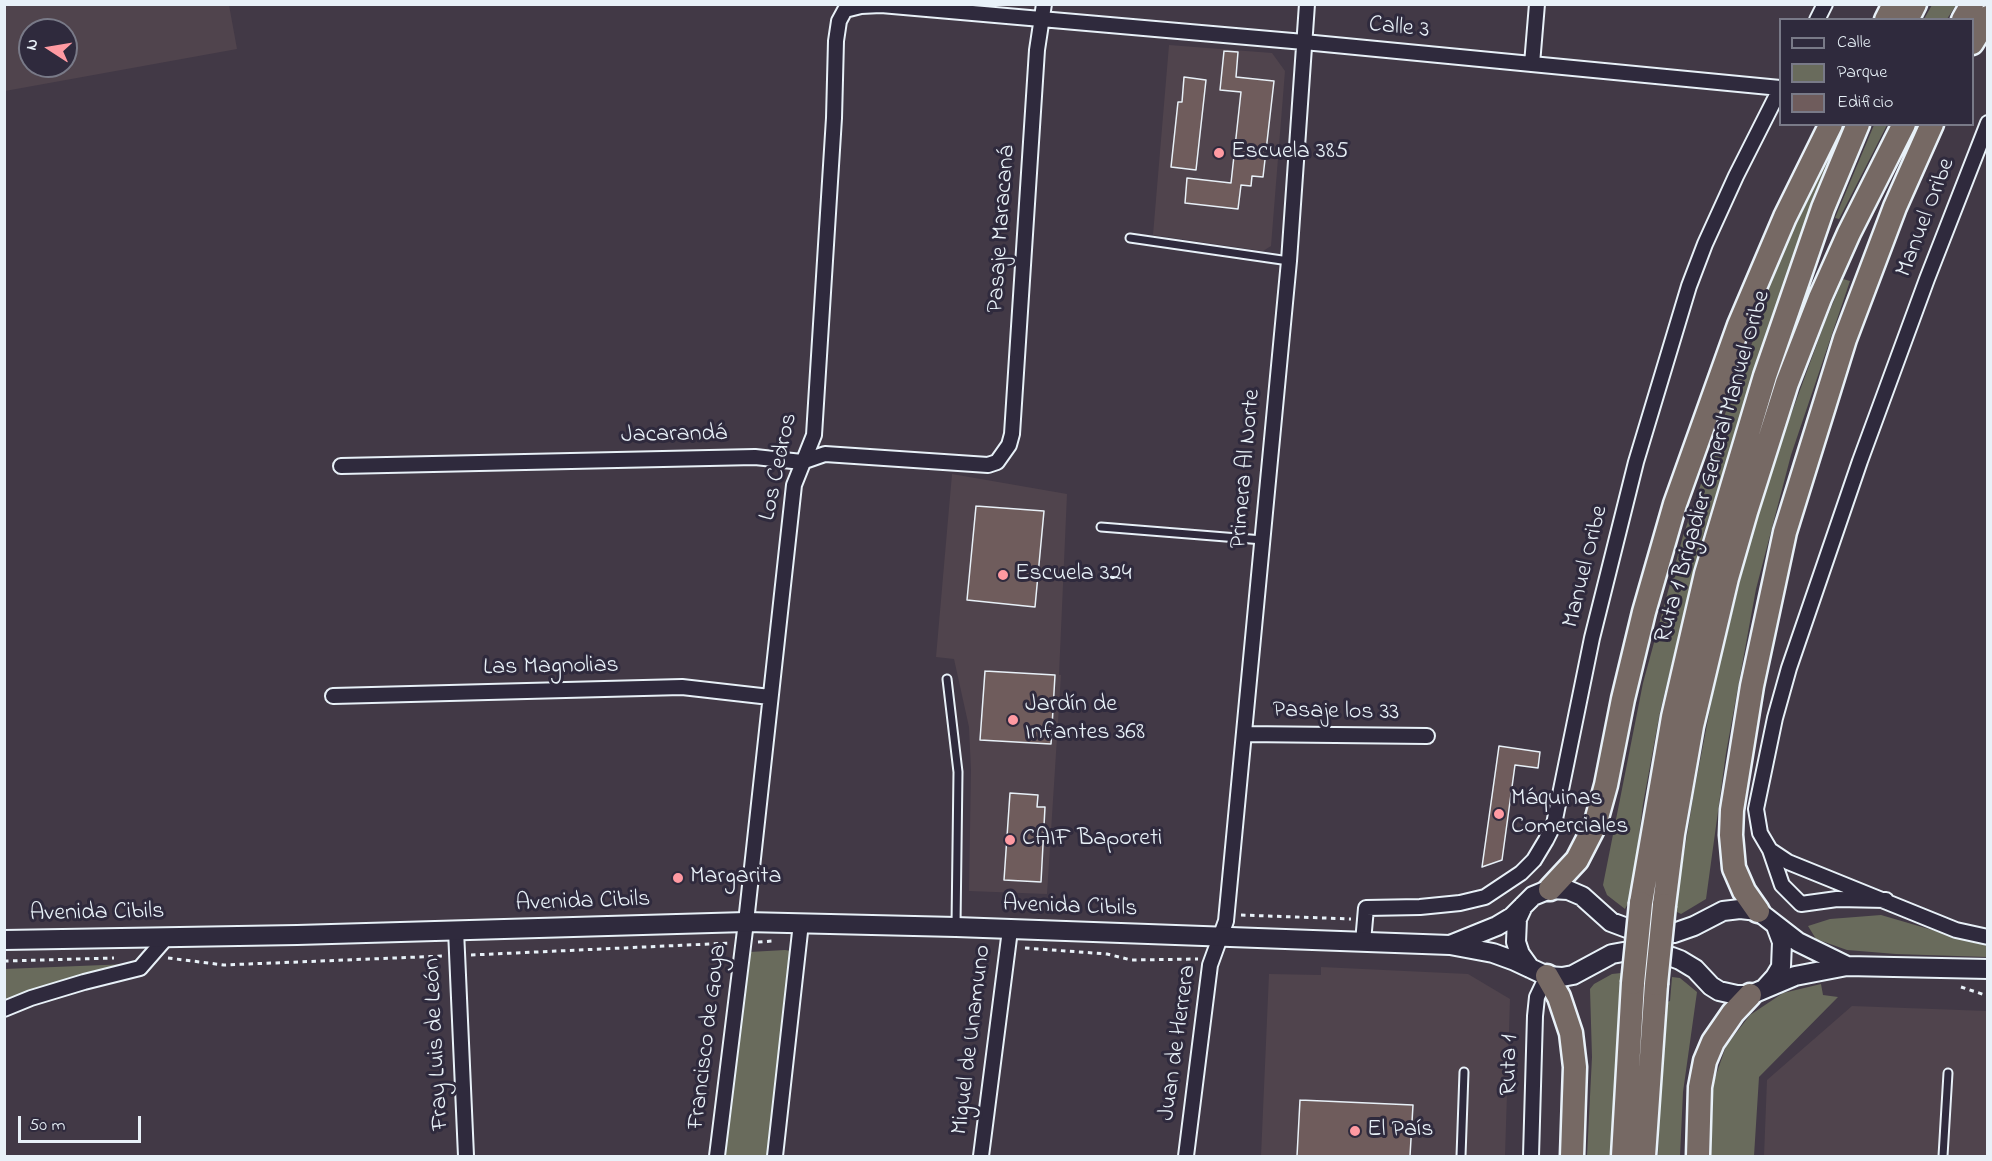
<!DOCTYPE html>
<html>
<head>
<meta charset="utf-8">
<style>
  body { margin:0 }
  #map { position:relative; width:1992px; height:1161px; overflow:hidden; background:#423946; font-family:"Indie Flower",sans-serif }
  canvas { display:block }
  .frame { position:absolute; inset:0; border:6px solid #e8f1f8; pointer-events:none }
  .legend { position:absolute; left:1779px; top:18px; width:195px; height:108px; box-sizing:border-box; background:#2f2a3d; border:2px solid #797a88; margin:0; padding:8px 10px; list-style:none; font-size:18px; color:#e8f1f8 }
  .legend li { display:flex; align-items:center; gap:12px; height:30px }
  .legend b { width:30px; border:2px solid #797a88 }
  .north { position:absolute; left:18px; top:18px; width:60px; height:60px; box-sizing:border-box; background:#2f2a3d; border:2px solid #797a88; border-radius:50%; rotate:282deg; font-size:16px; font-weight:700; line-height:24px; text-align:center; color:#e8f1f8 }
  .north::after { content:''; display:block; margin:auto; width:21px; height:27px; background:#ff9aa2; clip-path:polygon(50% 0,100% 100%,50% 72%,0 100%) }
  .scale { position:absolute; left:18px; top:1116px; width:123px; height:27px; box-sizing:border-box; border:3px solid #e8f1f8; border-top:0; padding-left:8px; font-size:18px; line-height:21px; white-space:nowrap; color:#e8f1f8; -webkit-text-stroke:4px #2f2a3d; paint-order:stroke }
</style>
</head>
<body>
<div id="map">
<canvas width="1992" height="1161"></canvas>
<div class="frame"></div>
<ul class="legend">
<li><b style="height:8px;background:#2f2a3d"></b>Calle</li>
<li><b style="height:16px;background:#696b5c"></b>Parque</li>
<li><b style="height:16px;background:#6f5c5c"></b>Edificio</li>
</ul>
<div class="north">N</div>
<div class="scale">50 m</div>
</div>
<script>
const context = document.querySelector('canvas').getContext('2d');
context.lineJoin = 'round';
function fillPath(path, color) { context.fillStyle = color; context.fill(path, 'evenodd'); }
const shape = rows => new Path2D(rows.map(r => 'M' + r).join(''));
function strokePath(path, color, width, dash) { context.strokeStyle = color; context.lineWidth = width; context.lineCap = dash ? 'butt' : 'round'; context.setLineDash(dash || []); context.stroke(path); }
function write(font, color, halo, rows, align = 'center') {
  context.font = font + ' "Indie Flower",sans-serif'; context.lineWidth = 6; context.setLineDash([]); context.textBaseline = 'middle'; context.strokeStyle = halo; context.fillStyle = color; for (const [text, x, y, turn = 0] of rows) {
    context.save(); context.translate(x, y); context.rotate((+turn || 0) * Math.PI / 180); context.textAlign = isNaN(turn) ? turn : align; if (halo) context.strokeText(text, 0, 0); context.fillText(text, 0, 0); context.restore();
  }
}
const built = shape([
  [5,4,229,5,237,49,5,91],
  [30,30,66,30,66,66,30,66],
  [1169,45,1272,53,1285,71,1271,246,1263,251,1153,235],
  [952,474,1067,494,1059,675,1061,675,1047,894,969,891,971,770,969,727,954,659,936,657],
  [1321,967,1468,974,1510,999,1505,1156,1261,1156,1269,974,1321,975],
  [1852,1006,1987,1011,1987,1156,1764,1156,1767,1080]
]);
const green = shape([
  [1932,5,1932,4,1956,5,1947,19,1924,19],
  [1839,125,1844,125,1804,226,1772,317,1702,539,1660,712,1643,804,1631,898,1625,909,1607,895,1603,885,1643,683,1658,628,1683,536,1725,414,1765,309,1758,306],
  [1874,125,1887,125,1839,219,1835,218],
  [1843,279,1850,281,1791,455,1756,589,1726,753,1706,899,1681,914,1677,912,1676,903,1694,792,1714,688,1749,544,1782,439,1825,322],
  [1881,915,1987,946,1987,957,1896,954,1847,950,1816,939,1808,926,1830,919],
  [785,950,791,951,793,956,768,1156,721,1156,749,952],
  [129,964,37,990,5,1001,4,969],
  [1621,973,1611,1156,1587,1156,1592,1057,1590,989,1594,984,1612,974],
  [1672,977,1680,978,1697,992,1683,1092,1680,1156,1658,1156,1660,1091,1667,1002,1670,1001],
  [1821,984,1823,995,1838,997,1759,1077,1754,1156,1711,1156,1713,1084,1726,1046,1750,1015,1783,993]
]);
const building = shape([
  [1224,51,1238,52,1236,77,1274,81,1263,177,1252,176,1251,186,1241,185,1238,209,1185,203,1187,178,1231,183,1241,92,1220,90,1224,51],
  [1184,77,1206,80,1196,170,1171,167,1178,102,1182,102,1184,77],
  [976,506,1044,511,1035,607,967,600,976,506],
  [985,671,1055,675,1051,744,980,740,985,671],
  [1499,746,1540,752,1538,768,1515,765,1502,860,1482,867,1499,746],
  [1010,793,1038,795,1037,807,1045,807,1041,882,1004,880,1010,793],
  [1300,1100,1413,1105,1410,1156,1297,1156,1300,1100]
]);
const path = shape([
  [1241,915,1351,919],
  [758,942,773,941],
  [1025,948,1107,954,1131,960,1198,959],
  [471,955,731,943],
  [168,958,224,965,443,956],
  [4,961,114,958],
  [1961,987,1988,996]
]);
const service = shape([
  [1130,238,1289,261],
  [1101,527,1263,540],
  [947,679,958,772,956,925],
  [1461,1156,1464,1072],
  [1943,1156,1948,1073]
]);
const minor = shape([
  [1817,20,1825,4],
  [1532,64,1537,4],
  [341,466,755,457,802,462,825,454,988,465,997,462,1009,445,1012,434,1037,50,1044,4],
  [333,696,682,687,770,697],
  [1244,734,1427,736],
  [1770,850,1788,862,1956,930,1988,937],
  [1886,900,1837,899,1801,904,1782,885,1770,850,1760,833,1756,809,1775,718,1789,668,1860,461,1927,279,1988,123],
  [456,930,466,1156],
  [1363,942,1366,908,1420,907,1460,903,1485,897,1521,873,1534,860,1546,840,1554,824,1592,638,1636,462,1689,286,1705,244,1736,176,1780,89],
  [4,1009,31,998,84,982,140,968,167,937],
  [717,1156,746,922,794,485,814,435,834,118,836,41,839,21,845,10,861,6,881,5,1304,42,1780,88],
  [775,1156,801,923],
  [981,1156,1010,930],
  [1186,1156,1210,965,1226,921,1289,261,1307,4],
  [1531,1156,1535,1016,1537,997,1547,976]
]);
const tertiary = shape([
  [1523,906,1517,919,1516,942,1520,954,1530,968],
  [4,940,297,935,746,922,956,927,1450,945,1493,953,1515,961,1547,976,1562,977,1573,975,1612,954,1623,952,1672,957,1680,960,1695,969,1711,986,1719,991,1737,995,1750,995,1795,976,1847,966,1988,969],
  [1450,945,1497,926,1512,917,1533,896,1550,889,1568,890,1582,896,1611,922,1635,931,1674,933,1694,926,1723,911,1740,909,1758,911,1798,942,1847,966],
  [1765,988,1775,977,1781,967,1782,942,1776,926]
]);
const trunk = shape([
  [1886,20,1894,4],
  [1907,20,1915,4],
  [1963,20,1972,4],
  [1972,43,1988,17],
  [1550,889,1577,860,1595,825,1606,785,1623,699,1644,612,1675,504,1739,325,1785,217,1831,124],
  [1641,903,1673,717,1706,574,1765,376,1823,208,1858,124],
  [1664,905,1673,834,1692,726,1727,578,1746,512,1787,383,1820,298,1849,233,1904,124],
  [1758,911,1744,891,1734,868,1731,835,1732,810,1752,686,1785,532,1845,339,1895,207,1932,124],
  [1547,976,1559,997,1571,1033,1575,1067,1572,1156],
  [1623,1156,1633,983],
  [1644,1156,1656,984],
  [1698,1156,1700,1087,1705,1061,1713,1042,1733,1013,1750,995]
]);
const trunkBridge = shape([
  [1633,983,1641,903],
  [1656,984,1664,905]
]);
const markers = [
  [1219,153,6,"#ff9aa2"],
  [1003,575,6,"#ff9aa2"],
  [1013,720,6,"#ff9aa2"],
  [1499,814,6,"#ff9aa2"],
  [1010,840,6,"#ff9aa2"],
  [678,878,6,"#ff9aa2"],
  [1355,1131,6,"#ff9aa2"]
];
const streetNames = [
  ["Calle 3",1399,29,6],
  ["Manuel Oribe",1927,218,-69],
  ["Pasaje Maracaná",1003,229,-86],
  ["Jacarandá",674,436,-1],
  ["Los Cedros",780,467,-78],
  ["Ruta 1 Brigadier General Manuel Oribe",1714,467,-74],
  ["Primera Al Norte",1247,469,-85],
  ["Manuel Oribe",1587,567,-76],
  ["Las Magnolias",551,668,-1],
  ["Pasaje los 33",1336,713,1],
  ["Avenida Cibils",583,903,-2],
  ["Avenida Cibils",1070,908,2],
  ["Avenida Cibils",97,914,-1],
  ["Francisco de Goya",709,1037,-83],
  ["Miguel de Unamuno",973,1040,-83],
  ["Juan de Herrera",1179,1043,-82],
  ["Fray Luis de León",438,1044,-93],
  ["Ruta 1",1511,1065,-89]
];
const poiNames = [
  ["Escuela 385",1231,153],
  ["Escuela 324",1015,575],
  ["Jardín de",1025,706],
  ["Infantes 368",1025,734],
  ["Máquinas",1511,800],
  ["Comerciales",1511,828],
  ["CAIF Baporeti",1022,840],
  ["Margarita",690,878],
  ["El País",1367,1131]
];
fillPath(built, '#50444d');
fillPath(green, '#696b5c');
fillPath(building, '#6f5c5c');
strokePath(building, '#e8f1f8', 1.5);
strokePath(service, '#e8f1f8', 11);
strokePath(minor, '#e8f1f8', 18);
strokePath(tertiary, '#e8f1f8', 22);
strokePath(trunk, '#e8f1f8', 27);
strokePath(path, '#e8f1f8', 3, [4.5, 4.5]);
strokePath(service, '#2f2a3d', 7);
strokePath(minor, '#2f2a3d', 14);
strokePath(tertiary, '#2f2a3d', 18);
strokePath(trunk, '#766964', 22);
strokePath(trunkBridge, '#e8f1f8', 27, []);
strokePath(trunkBridge, '#766964', 22);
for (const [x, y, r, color] of markers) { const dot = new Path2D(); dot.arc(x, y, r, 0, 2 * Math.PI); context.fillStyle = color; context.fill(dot); strokePath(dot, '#2f2a3d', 2); }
write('24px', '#e8f1f8', '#2f2a3d', streetNames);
write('24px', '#e8f1f8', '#2f2a3d', poiNames, 'left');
</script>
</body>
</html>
